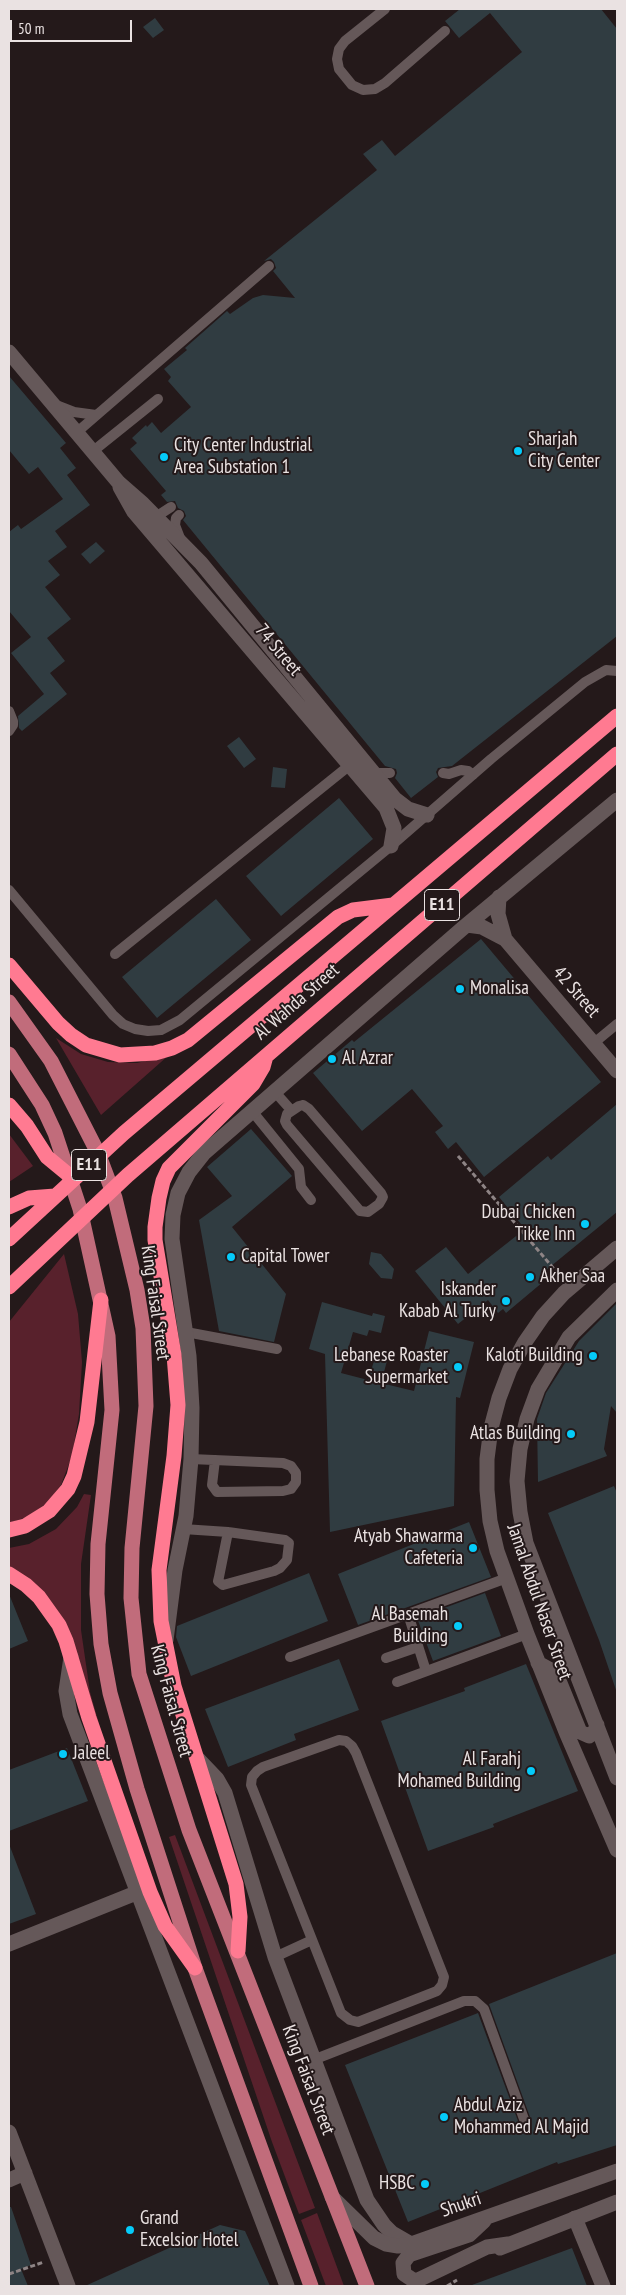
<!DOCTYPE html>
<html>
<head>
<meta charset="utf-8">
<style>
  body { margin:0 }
  #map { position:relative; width:626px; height:2295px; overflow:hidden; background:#24191a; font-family:"PT Sans Narrow",sans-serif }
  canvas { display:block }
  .frame { position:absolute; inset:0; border:10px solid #eae2e2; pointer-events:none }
  .scale { position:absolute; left:10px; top:20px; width:122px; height:22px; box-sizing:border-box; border:2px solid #eae2e2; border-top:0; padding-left:6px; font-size:15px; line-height:18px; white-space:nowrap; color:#eae2e2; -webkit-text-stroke:4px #24191a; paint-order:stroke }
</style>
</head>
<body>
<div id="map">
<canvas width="626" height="2295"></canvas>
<div class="frame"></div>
<div class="scale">50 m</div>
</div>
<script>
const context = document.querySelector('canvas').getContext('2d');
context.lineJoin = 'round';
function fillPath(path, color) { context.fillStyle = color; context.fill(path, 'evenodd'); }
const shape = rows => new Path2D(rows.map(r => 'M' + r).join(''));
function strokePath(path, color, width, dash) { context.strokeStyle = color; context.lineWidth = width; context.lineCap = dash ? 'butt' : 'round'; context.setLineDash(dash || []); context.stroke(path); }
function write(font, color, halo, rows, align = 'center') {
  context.font = font + ' "PT Sans Narrow",sans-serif'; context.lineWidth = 4; context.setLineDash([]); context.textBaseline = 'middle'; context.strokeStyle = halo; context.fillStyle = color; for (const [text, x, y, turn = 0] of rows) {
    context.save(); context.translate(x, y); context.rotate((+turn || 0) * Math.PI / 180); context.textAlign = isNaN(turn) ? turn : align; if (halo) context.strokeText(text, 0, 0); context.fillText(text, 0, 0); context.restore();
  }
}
const green = shape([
  [56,1038,81,1054,108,1062,137,1063,169,1055,101,1115],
  [9,1134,33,1166,9,1182],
  [64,1254,78,1314,82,1362,79,1414,72,1456,61,1485,47,1503,27,1517,9,1523,9,1322],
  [84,1494,91,1495,81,1564,81,1630,90,1692,111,1766,77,1654,9,1567,9,1548,29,1544,56,1529,77,1507],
  [175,1835,315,2208,299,2214,272,2142,169,1837],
  [317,2213,344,2286,326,2286,301,2220]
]);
const building = shape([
  [460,9,601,9,617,29,617,636,452,766,438,768,436,772,438,777,411,798,395,778,397,773,396,769,385,766,183,520,186,516,184,511,178,508,175,501,167,502,161,495,166,491,130,449,137,443,132,438,146,425,147,427,152,422,161,433,191,407,168,381,171,377,164,369,187,350,185,348,227,311,230,314,253,298,263,295,295,298,273,271,276,268,274,262,271,259,264,261,377,170,363,154,382,140,395,156,522,52,490,13,459,38,445,21],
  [155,18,164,30,153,38,143,27],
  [9,376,66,443,60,448,76,468,67,475,90,505,55,531,67,547,48,561,60,575,45,587,71,619,47,638,65,661,50,673,67,694,22,731,19,728,18,716,44,694,11,653,31,637,9,611,9,532,18,525,21,529,63,499,38,467,29,474,9,450],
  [96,542,105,551,90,564,81,554],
  [239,737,256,759,244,768,227,746],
  [273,767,287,769,285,788,271,787],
  [339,798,373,839,281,916,246,876],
  [216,899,251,940,157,1018,122,977],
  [481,939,601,1082,484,1177,456,1142,448,1149,435,1132,443,1126,412,1089,362,1131,313,1073,352,1040,354,1042],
  [617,1104,617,1212,545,1271,547,1273,540,1279,543,1282,506,1313,503,1309,498,1313,488,1300,458,1324,415,1271,446,1247,468,1274,525,1229,499,1197,548,1156,551,1160],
  [251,1129,292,1176,232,1227,286,1294,274,1342,219,1331,199,1220,232,1196,207,1167],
  [371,1252,381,1254,394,1269,392,1279,381,1278,369,1264],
  [322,1302,372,1316,373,1313,385,1316,381,1333,369,1330,367,1336,353,1332,341,1373,368,1380,375,1358,387,1361,381,1383,414,1391,429,1331,474,1342,460,1398,456,1397,454,1506,330,1532,325,1354,309,1349],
  [617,1303,617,1413,611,1406,604,1449,607,1456,538,1482,537,1419,546,1393,579,1341],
  [614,1486,617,1493,616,1690,599,1640,548,1513],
  [469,1522,491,1577,358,1625,338,1574],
  [309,1573,328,1621,191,1676,176,1637,177,1626],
  [485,1593,501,1636,433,1661,417,1618],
  [9,1594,28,1641,9,1649],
  [339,1659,359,1710,294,1734,296,1740,228,1767,205,1709],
  [526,1664,578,1791,493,1824,494,1827,428,1851,381,1721,465,1691,464,1688],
  [67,1748,88,1801,9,1831,9,1770],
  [9,1844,36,1914,9,1924],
  [617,1953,617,2145,558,2164,557,2162,408,2222,345,2065,478,2013,518,2121,522,2126,527,2125,531,2121,530,2117,489,2004],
  [9,2207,11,2207,31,2265,21,2269,28,2286,9,2286],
  [220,2225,245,2231,270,2286,85,2286],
  [572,2248,587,2286,472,2286,472,2285]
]);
const path = shape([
  [458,1156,560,1276],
  [9,2274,44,2262],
  [447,2286,457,2280]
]);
const lane = shape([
  [385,9,345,41,339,49,337,59,339,69,352,85,363,90,375,89,385,83,445,31],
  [56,405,74,412,96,415],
  [76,433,269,266],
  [92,452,158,399],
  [179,515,176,518,175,525,180,538],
  [151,520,171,507],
  [9,711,13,721,13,725,9,731],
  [373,773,390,773],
  [443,773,449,774,461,770,468,771,473,775],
  [9,890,113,1015,123,1024,135,1029,148,1031,161,1030,180,1020,391,846,491,759,585,682,606,670,617,671],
  [115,954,350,765],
  [594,1043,617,1024],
  [275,1092,291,1110],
  [303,1105,309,1109,381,1193,383,1197,379,1204,368,1212,360,1211,287,1125,285,1121,287,1114,299,1106,303,1105],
  [252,1111,299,1169,301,1187,311,1200],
  [186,1332,277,1349],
  [191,1459,283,1463,291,1466,296,1473,296,1482,291,1489,283,1491,217,1492,212,1485,215,1460],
  [183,1529,228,1532],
  [228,1532,285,1540,289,1543,287,1560,280,1568,274,1571,223,1585,218,1581,219,1577,228,1532],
  [408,1614,426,1671],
  [290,1657,507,1578],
  [386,1658,418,1647],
  [397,1682,527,1634],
  [339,1740,346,1741,352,1746,356,1753,444,1977,442,1985,437,1991,358,2022,350,2020,341,2013,251,1785,252,1777,257,1771,263,1767,339,1740],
  [275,1957,312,1940],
  [313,2060,464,2001,475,2001,484,2009,524,2119]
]);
const street = shape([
  [9,352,119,483,143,504,201,563,395,799,408,809,427,815],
  [120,487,134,512,386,808,394,828,391,846],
  [499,897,498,914,505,939],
  [467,925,482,927,505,939,617,1071],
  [166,1640,175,1570,186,1516,191,1459,192,1408,189,1356,172,1239,173,1215,178,1193,189,1172,204,1153,463,928,617,800],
  [71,1657,66,1691,70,1714,287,2286],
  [197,1758,217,1779,225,1793,275,1957,367,2200,384,2225,392,2233,411,2244],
  [9,1944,136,1893],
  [9,2132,68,2286],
  [9,2180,25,2173],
  [575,2218,603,2286]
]);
const secondary = shape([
  [617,1248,564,1293,543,1316,525,1342,510,1369,499,1398,491,1428,487,1459,487,1490,490,1521,497,1551,527,1634,566,1732,617,1850],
  [617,1290,569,1337,538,1389,527,1419,520,1449,517,1481,520,1512,526,1543,617,1778],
  [538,1663,549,1669,558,1678,580,1732,589,1736,596,1730,597,1725],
  [332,2197,374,2238,386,2244,398,2246,411,2244,617,2171],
  [484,2221,469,2235,409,2255,403,2263,404,2274,413,2280,418,2280,487,2247,508,2244],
  [500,2248,617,2202]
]);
const primary = shape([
  [9,1002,51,1061,98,1153,115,1198,137,1290,143,1328,146,1406,132,1548,131,1598,139,1674,189,1830,367,2286],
  [9,1054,42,1105,55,1133,80,1209,108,1336,112,1410,98,1544,97,1594,101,1644,110,1693,137,1789,195,1968,311,2286]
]);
const highway = shape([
  [9,965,58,1023,71,1035,86,1045,120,1055,155,1053,172,1048,188,1040,338,917,353,910,393,905],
  [9,1105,27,1126,47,1157,70,1176],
  [9,1207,29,1198,55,1196],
  [9,1239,124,1133,617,716],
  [9,1287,128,1175,617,754],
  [9,1530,25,1526,49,1511,68,1489,74,1476,87,1422,101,1300],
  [9,1574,26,1585,39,1597,59,1625,66,1641,89,1718,150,1892,165,1926,195,1968],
  [238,1951,240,1917,236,1884,174,1686,161,1621,159,1570,174,1456,178,1405,174,1355,155,1240,155,1227,159,1198,163,1181,169,1168,253,1084,263,1067,266,1056]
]);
const markers = [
  [518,451,5,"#05cbf9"],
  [164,457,5,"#05cbf9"],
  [460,989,5,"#05cbf9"],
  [332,1059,5,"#05cbf9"],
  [585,1224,5,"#05cbf9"],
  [231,1257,5,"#05cbf9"],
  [530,1277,5,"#05cbf9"],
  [506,1301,5,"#05cbf9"],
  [593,1356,5,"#05cbf9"],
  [458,1367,5,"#05cbf9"],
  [571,1434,5,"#05cbf9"],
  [473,1548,5,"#05cbf9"],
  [458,1626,5,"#05cbf9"],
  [63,1754,5,"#05cbf9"],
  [531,1771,5,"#05cbf9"],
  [444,2117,5,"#05cbf9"],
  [425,2184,5,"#05cbf9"],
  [130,2230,5,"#05cbf9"]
];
const shields = [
  [442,905,35],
  [89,1165,35]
];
const shieldNames = [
  ["E11",442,905],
  ["E11",89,1165]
];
const poiNames = [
  ["Sharjah",528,440],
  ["City Center",528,462],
  ["City Center Industrial",174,446],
  ["Area Substation 1",174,468],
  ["Monalisa",470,989],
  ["Al Azrar",342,1059],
  ["Dubai Chicken",575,1213,"right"],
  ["Tikke Inn",575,1235,"right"],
  ["Capital Tower",241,1257],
  ["Akher Saa",540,1277],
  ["Iskander",496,1290,"right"],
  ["Kabab Al Turky",496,1312,"right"],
  ["Lebanese Roaster",448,1356,"right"],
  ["Supermarket",448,1378,"right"],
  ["Kaloti Building",583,1356,"right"],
  ["Atlas Building",561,1434,"right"],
  ["Atyab Shawarma",463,1537,"right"],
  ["Cafeteria",463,1559,"right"],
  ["Al Basemah",448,1615,"right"],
  ["Building",448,1637,"right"],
  ["Jaleel",73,1754],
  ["Al Farahj",521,1760,"right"],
  ["Mohamed Building",521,1782,"right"],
  ["Abdul Aziz",454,2106],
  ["Mohammed Al Majid",454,2128],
  ["HSBC",415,2184,"right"],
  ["Grand",140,2219],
  ["Excelsior Hotel",140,2241]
];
const streetNames = [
  ["74 Street",278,650,50],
  ["42 Street",576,992,49],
  ["Al Wahda Street",297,1002,-41],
  ["King Faisal Street",155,1303,82],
  ["Jamal Abdul Naser Street",539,1602,71],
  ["King Faisal Street",171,1701,75],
  ["King Faisal Street",308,2080,69],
  ["Shukri",461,2205,-19]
];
fillPath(green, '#58212c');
fillPath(building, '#303c41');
strokePath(path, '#8e8485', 3, [5, 2.5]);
strokePath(lane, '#655859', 10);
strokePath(street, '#655859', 15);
strokePath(secondary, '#655859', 15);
strokePath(primary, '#c16c7b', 15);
strokePath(highway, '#ff7a91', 15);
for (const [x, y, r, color] of markers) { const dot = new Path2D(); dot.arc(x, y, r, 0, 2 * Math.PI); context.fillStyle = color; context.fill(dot); strokePath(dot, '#24191a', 2); }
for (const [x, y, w] of shields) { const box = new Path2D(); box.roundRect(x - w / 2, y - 15.5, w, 31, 4); context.fillStyle = '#24191a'; context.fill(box); strokePath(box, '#eae2e2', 1); }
write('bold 18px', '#eae2e2', null, shieldNames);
write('19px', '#eae2e2', '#24191a', poiNames, 'left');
write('19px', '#eae2e2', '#24191a', streetNames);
</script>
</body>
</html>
